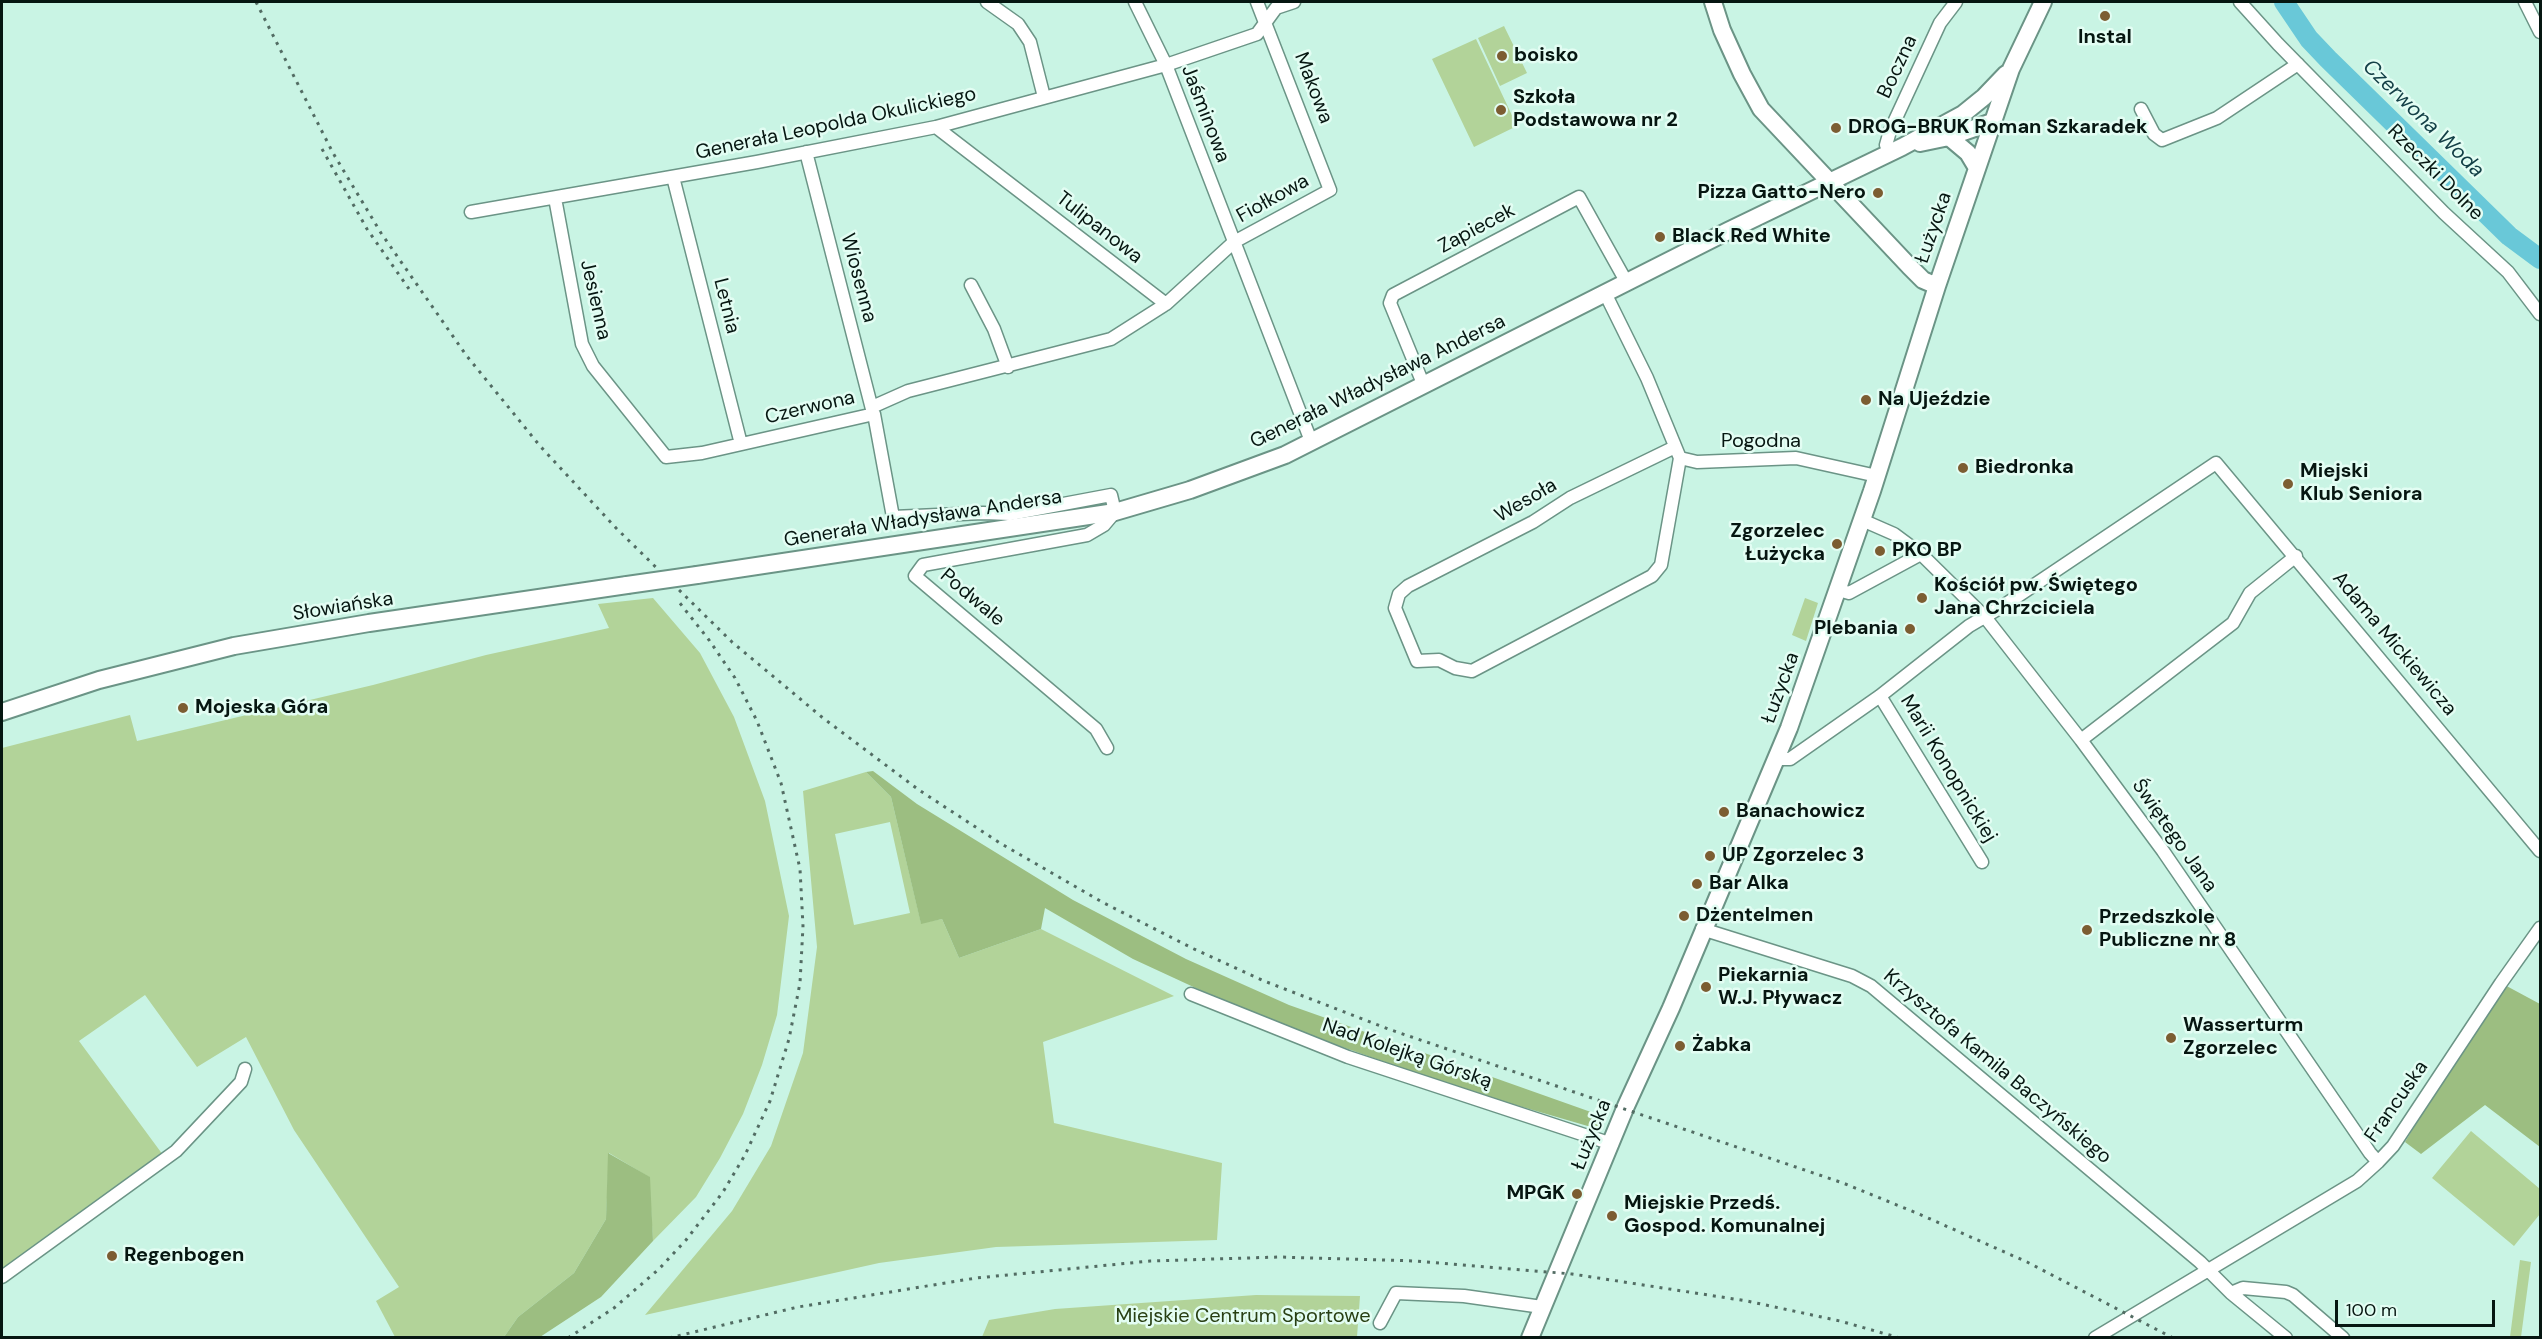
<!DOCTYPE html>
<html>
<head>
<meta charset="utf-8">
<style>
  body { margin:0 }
  #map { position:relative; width:2542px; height:1339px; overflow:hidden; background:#c9f4e4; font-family:"DM Sans",sans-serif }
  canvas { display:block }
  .frame { position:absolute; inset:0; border:3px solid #061611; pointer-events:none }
  .scale { position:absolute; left:2335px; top:1300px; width:160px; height:27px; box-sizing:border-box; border:3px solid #061611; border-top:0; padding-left:8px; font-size:18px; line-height:21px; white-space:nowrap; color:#061611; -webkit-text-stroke:4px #e3fdf3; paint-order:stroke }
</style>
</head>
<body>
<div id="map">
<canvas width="2542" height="1339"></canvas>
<div class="frame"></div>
<div class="scale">100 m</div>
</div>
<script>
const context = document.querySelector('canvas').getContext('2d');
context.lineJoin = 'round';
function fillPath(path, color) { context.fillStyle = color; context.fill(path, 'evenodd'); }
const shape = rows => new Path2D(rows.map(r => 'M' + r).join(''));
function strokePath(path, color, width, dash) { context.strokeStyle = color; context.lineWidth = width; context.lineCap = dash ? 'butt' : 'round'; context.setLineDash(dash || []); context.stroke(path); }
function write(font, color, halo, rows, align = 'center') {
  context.font = font + ' "DM Sans",sans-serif'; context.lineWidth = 5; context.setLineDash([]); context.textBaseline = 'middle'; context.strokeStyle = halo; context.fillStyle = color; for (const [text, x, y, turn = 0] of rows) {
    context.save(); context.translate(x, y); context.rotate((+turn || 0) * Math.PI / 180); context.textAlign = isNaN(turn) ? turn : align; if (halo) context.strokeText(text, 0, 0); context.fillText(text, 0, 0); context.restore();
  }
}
const green = shape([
  [1504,26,1527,73,1500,86,1478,38],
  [1476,39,1517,126,1474,147,1432,59],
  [653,598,700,653,734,717,765,801,789,916,777,1015,762,1065,743,1114,720,1158,696,1197,653,1241,649,1177,609,1153,606,1219,574,1273,518,1317,504,1337,395,1337,376,1301,399,1287,294,1130,246,1037,197,1067,145,995,79,1041,163,1155,2,1270,2,748,130,715,137,741,373,685,486,655,609,628,598,604],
  [1805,598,1818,603,1806,641,1792,635],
  [866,772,891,797,921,923,942,919,959,958,1041,929,1174,996,1043,1042,1054,1123,1222,1163,1217,1240,996,1247,879,1263,645,1315,732,1211,771,1146,803,1053,817,947,803,791],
  [890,822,910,913,854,925,835,834],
  [2471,1131,2540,1189,2540,1214,2514,1246,2432,1178],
  [2520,1260,2531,1262,2521,1337,2510,1337],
  [1256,1295,1360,1296,1357,1337,982,1337,989,1320,1055,1309]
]);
const forest = shape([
  [873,771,917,804,1073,900,1186,959,1289,1005,1605,1117,1598,1129,1464,1090,1317,1038,1200,990,1133,959,1045,908,1041,929,959,958,942,919,921,924,891,797,866,772],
  [2501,983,2540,1004,2540,1147,2485,1105,2421,1154,2405,1142],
  [608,1153,650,1177,653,1241,601,1297,540,1337,504,1337,518,1317,574,1273,606,1219]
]);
const river = shape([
  [2284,2,2309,39,2328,59,2509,236,2540,259]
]);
const street = shape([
  [987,2,1018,24,1030,42,1044,97],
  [1135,2,1166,65,1311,441],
  [2240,2,2278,44,2444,213,2508,272,2540,314],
  [2525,2,2540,32],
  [2141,109,2154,134,2162,140,2217,118,2298,64],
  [936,127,1166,304,1234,242,1330,190,1257,2],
  [806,152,873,413],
  [1890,152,1886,145,1890,131,1940,23,1956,2],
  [673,177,741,444],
  [555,198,582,344,593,366,666,457,702,453,874,414,893,517,983,513,1010,514,1111,495,1115,512,1104,525,1087,535,923,565,915,576,1096,729,1107,748],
  [471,212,757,162,936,127,1166,65,1257,34,1276,8,1294,2],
  [971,285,994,329,1008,367],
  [1605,293,1647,378,1680,458,1661,565,1652,576,1472,671,1455,668,1439,660,1417,661,1395,608,1399,594,1408,586,1533,522,1570,498,1675,447],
  [1424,386,1390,303,1393,295,1579,197,1627,283],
  [872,407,908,391,1111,339,1166,304],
  [1680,458,1697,462,1796,458,1877,476],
  [1862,520,1894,534,1921,554,1985,617,2081,740,2163,851,2370,1153,2378,1162],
  [1839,590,1849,593,1921,554],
  [1880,696,1982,862],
  [2081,740,2233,623,2250,593,2296,556],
  [1776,759,1790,759,1880,696,1969,626,2003,606,2216,463,2540,851],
  [1702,929,1852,976,1871,986,2200,1262,2231,1293,2286,1338],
  [1191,994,1348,1057,1612,1144],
  [2,1277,176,1151,241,1082,245,1069],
  [2231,1293,2243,1288,2286,1292,2293,1295,2343,1338],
  [1380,1323,1396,1293,1464,1296,1542,1307],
  [2095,1338,2357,1181,2378,1162,2393,1146,2501,983,2540,928]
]);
const secondary = shape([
  [1713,2,1722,30,1742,74,1761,109,1909,266,1923,280,1937,286],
  [1949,137,1968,153,1977,168],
  [1920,143,1949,137,1992,122],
  [697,575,1115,512,1190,490,1285,455,1728,231,1902,147,1963,114,1984,97,2006,74],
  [2,712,99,680,234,646,369,623,627,585],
  [1530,1338,1626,1106,1671,1008,1789,728,1872,491,1937,286,2011,69,2043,2]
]);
const rail = shape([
  [256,2,333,153,381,233,466,355,540,446,616,528,732,642,823,718,919,790,1000,843,1102,902,1194,949,1264,981,1391,1030,1843,1183,1919,1214,2027,1262,2173,1338],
  [322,149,367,229,409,289],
  [568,1338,614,1308,659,1269,686,1240,723,1192,745,1155,770,1101,789,1039,800,983,803,926,800,869,781,783,757,721,735,678,709,640,679,602],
  [669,1338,798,1307,976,1278,1150,1261,1279,1257,1416,1261,1572,1274,1747,1301,1840,1321,1900,1338]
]);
const secondaryBridge = shape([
  [627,585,697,575]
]);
const markers = [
  [2105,16,6,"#7c5d32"],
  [1502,56,6,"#7c5d32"],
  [1501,110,6,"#7c5d32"],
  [1836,128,6,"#7c5d32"],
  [1878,193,6,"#7c5d32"],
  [1660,237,6,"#7c5d32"],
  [1866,400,6,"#7c5d32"],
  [1963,468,6,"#7c5d32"],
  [2288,484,6,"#7c5d32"],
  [1837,544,6,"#7c5d32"],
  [1880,551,6,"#7c5d32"],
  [1922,598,6,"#7c5d32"],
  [1910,629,6,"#7c5d32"],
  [183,708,6,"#7c5d32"],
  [1724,812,6,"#7c5d32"],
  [1710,856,6,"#7c5d32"],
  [1697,884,6,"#7c5d32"],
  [1684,916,6,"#7c5d32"],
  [2087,930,6,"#7c5d32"],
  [1706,987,6,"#7c5d32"],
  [2171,1038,6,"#7c5d32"],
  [1680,1046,6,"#7c5d32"],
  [1577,1194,6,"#7c5d32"],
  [1612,1216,6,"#7c5d32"],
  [112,1256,6,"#7c5d32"]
];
const poiNames = [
  ["Instal",2105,38,"center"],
  ["boisko",1514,56],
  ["Szkoła",1513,98],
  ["Podstawowa nr 2",1513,121],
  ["DROG-BRUK Roman Szkaradek",1848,128],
  ["Pizza Gatto-Nero",1866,193,"right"],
  ["Black Red White",1672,237],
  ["Na Ujeździe",1878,400],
  ["Biedronka",1975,468],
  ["Miejski",2300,472],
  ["Klub Seniora",2300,495],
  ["Zgorzelec",1825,532,"right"],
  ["Łużycka",1825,555,"right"],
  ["PKO BP",1892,551],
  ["Kościół pw. Świętego",1934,586],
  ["Jana Chrzciciela",1934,609],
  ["Plebania",1898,629,"right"],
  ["Mojeska Góra",195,708],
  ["Banachowicz",1736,812],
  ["UP Zgorzelec 3",1722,856],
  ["Bar Alka",1709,884],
  ["Dżentelmen",1696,916],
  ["Przedszkole",2099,918],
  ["Publiczne nr 8",2099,941],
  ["Piekarnia",1718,976],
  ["W.J. Pływacz",1718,999],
  ["Wasserturm",2183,1026],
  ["Zgorzelec",2183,1049],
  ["Żabka",1692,1046],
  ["MPGK",1565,1194,"right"],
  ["Miejskie Przedś.",1624,1204],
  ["Gospod. Komunalnej",1624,1227],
  ["Regenbogen",124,1256]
];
const streetNames = [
  ["Boczna",1898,67,-65],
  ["Makowa",1313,88,69],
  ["Jaśminowa",1205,114,69],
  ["Generała Leopolda Okulickiego",836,124,-12],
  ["Rzeczki Dolne",2435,173,45],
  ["Fiołkowa",1273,199,-29],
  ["Tulipanowa",1099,228,38],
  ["Łużycka",1934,228,-71],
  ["Zapiecek",1477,229,-28],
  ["Wiosenna",858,278,75],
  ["Jesienna",595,300,77],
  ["Letnia",726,306,76],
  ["Generała Władysława Andersa",1378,382,-26],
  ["Czerwona",810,408,-13],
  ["Pogodna",1761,442],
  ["Wesoła",1526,501,-30],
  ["Generała Władysława Andersa",923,519,-9],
  ["Podwale",972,598,40],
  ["Słowiańska",343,607,-9],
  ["Adama Mickiewicza",2394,644,50],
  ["Łużycka",1781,688,-70],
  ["Marii Konopnickiej",1948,769,59],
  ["Świętego Jana",2174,836,55],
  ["Nad Kolejką Górską",1407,1054,19],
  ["Krzysztofa Kamila Baczyńskiego",1997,1067,40],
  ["Francuska",2397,1102,-55],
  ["Łużycka",1592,1135,-68]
];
const parkNames = [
  ["Miejskie Centrum Sportowe",1243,1317]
];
const waterNames = [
  ["Czerwona Woda",2423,119,44]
];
fillPath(green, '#b2d399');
fillPath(forest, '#9cbe81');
strokePath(river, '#69c8d8', 20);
strokePath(street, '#6b9486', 15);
strokePath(secondary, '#6b9486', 20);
strokePath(street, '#fff', 12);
strokePath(secondary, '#fff', 16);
strokePath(rail, '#526c63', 3, [3, 6]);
strokePath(secondaryBridge, '#6b9486', 20, []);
strokePath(secondaryBridge, '#fff', 16);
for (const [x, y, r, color] of markers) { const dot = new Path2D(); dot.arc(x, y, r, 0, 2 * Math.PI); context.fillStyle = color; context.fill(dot); strokePath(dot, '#e3fdf3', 2); }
write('bold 20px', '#061611', '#e3fdf3', poiNames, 'left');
write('20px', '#061611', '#e3fdf3', streetNames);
write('20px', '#283f13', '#e3fdf3', parkNames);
write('italic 21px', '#144047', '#e3fdf3', waterNames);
</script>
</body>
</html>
